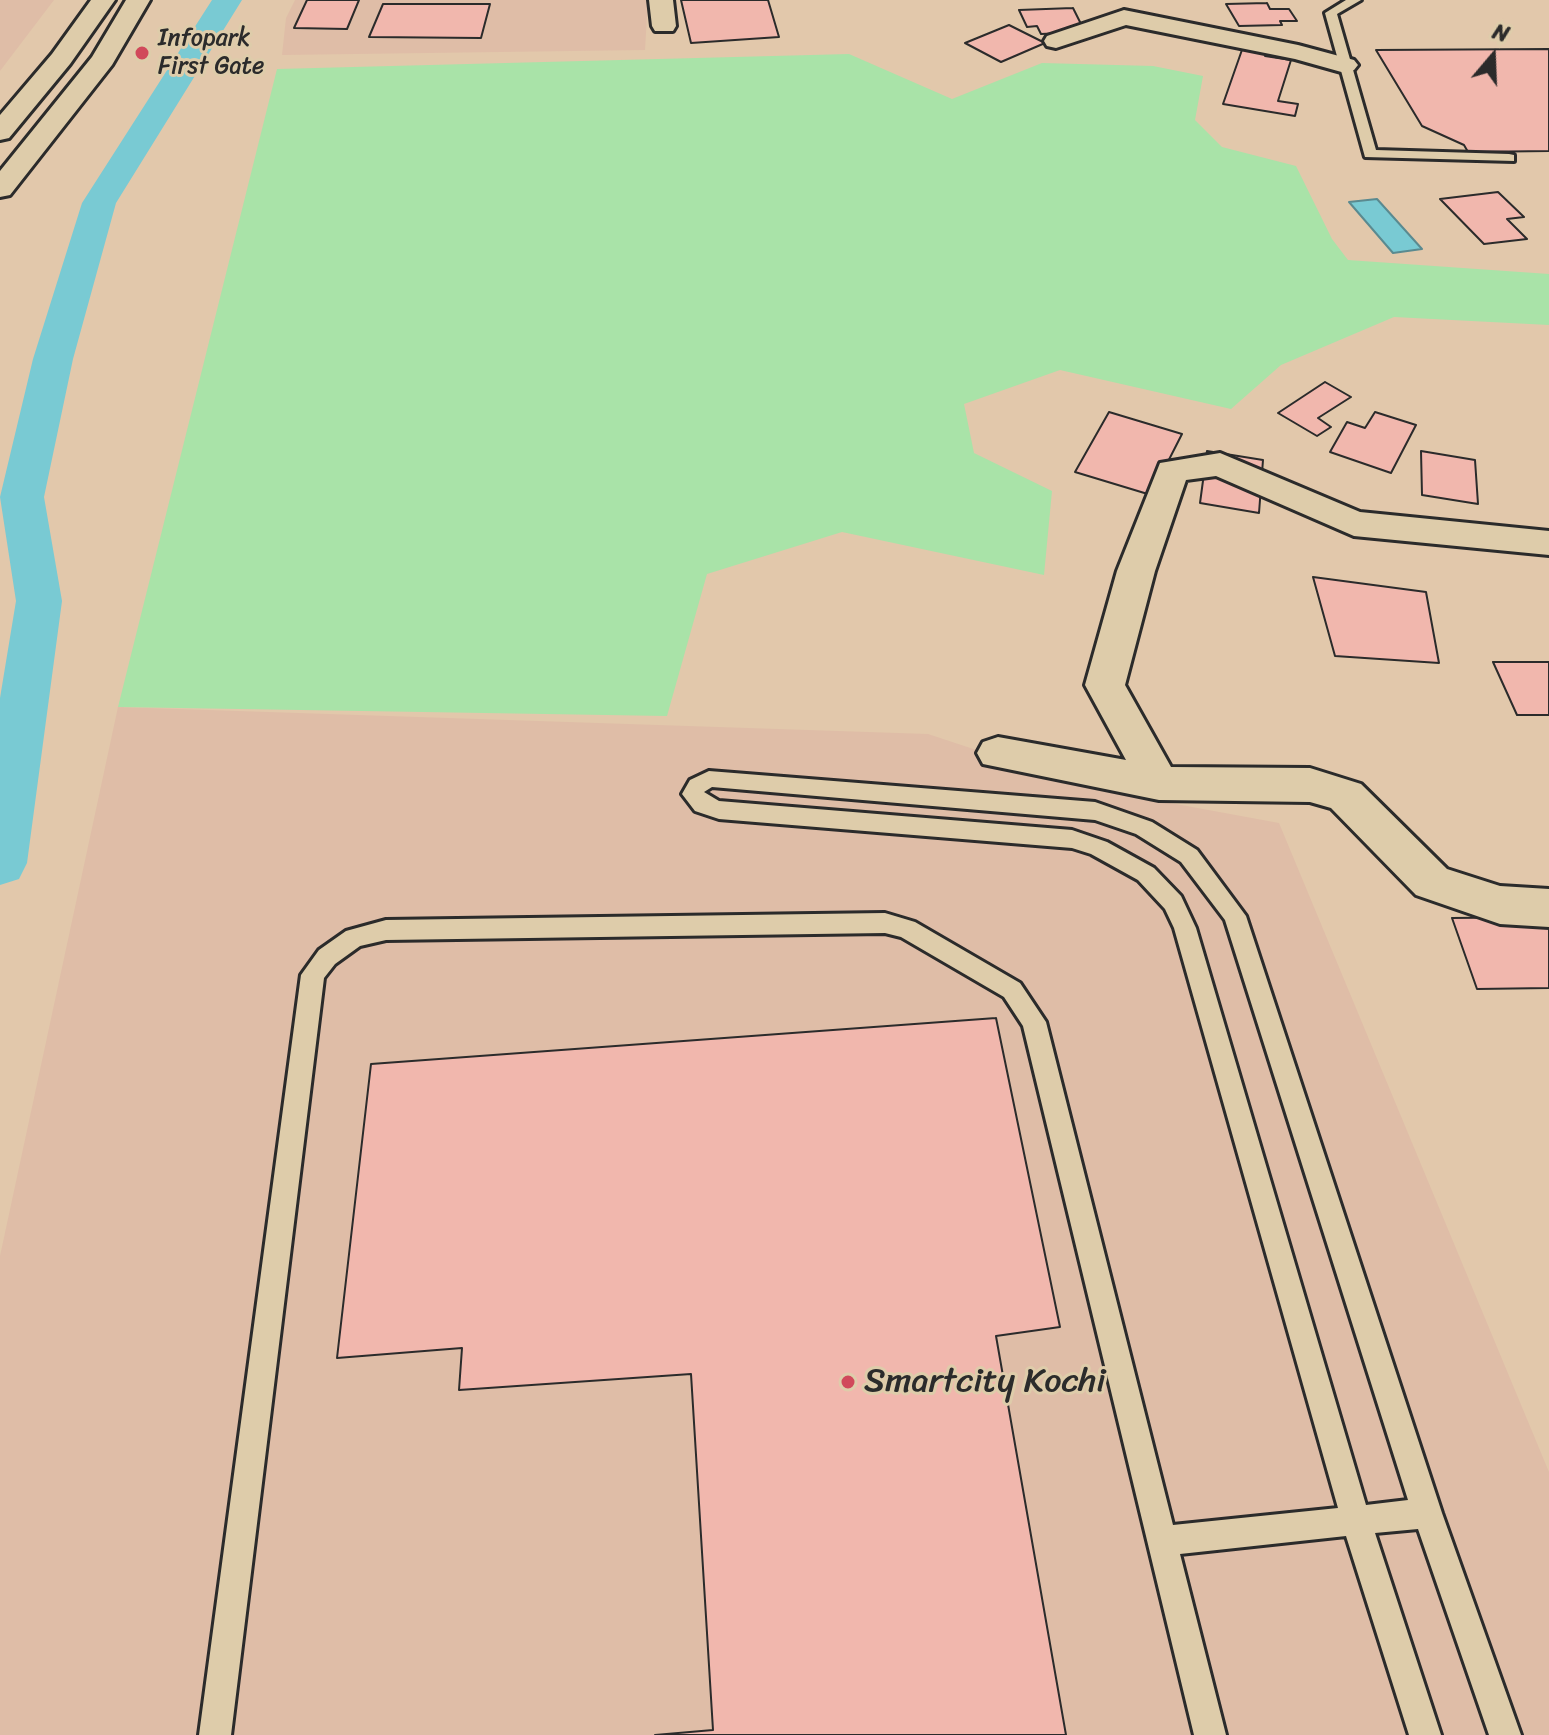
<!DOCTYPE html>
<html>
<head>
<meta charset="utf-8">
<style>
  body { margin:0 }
  #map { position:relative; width:1549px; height:1735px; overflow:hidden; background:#e2c8ab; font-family:Sriracha,sans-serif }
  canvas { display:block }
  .north { position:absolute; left:1453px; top:16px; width:80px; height:80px; -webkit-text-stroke:6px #deccaa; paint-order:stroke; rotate:19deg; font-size:22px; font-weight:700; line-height:32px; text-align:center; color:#2b2b2b }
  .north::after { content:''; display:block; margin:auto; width:28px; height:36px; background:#2b2b2b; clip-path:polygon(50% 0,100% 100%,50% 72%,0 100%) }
</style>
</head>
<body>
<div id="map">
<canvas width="1549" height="1735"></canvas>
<div class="north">N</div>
</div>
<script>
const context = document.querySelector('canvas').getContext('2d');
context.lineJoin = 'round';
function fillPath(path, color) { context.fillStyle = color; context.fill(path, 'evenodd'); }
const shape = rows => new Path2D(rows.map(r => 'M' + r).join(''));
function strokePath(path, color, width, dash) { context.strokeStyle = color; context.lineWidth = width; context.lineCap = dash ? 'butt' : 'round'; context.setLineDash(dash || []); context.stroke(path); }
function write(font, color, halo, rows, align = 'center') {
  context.font = font + ' Sriracha,sans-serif'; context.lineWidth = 6; context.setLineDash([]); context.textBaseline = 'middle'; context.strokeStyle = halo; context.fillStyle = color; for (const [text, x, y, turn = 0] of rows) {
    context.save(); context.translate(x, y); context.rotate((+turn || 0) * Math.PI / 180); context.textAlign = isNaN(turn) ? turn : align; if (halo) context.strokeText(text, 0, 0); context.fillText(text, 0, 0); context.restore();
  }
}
const built = shape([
  [0,0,54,0,0,71],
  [295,0,648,0,645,50,282,55,286,18],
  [118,707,928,734,1049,774,1093,782,1127,795,1279,823,1549,1472,1549,1735,0,1735,0,1256]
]);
const green = shape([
  [849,54,952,99,1042,63,1153,66,1203,76,1195,120,1222,147,1296,166,1332,239,1348,260,1549,274,1549,325,1394,317,1281,365,1231,409,1060,370,964,404,974,453,1052,491,1044,575,842,532,707,574,667,716,118,707,277,69]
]);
const water = shape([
  [1377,199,1422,249,1393,253,1349,202,1377,199]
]);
const canal = shape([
  [212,0,242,0,116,203,73,359,44,497,62,601,27,863,19,879,0,885,0,698,16,601,0,497,33,359,82,203,212,0]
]);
const building = shape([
  [307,0,359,0,347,29,294,28,307,0],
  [681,0,768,0,779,37,691,43,681,0],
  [1267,3,1270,9,1289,9,1297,21,1280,21,1282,25,1239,26,1226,4,1267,3],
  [383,4,490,4,481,38,369,37,383,4],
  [1073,8,1085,32,1041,34,1037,26,1027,27,1019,10,1073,8],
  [1009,25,1045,43,1001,62,965,43,1009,25],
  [1243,47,1266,51,1265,56,1291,60,1278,101,1298,104,1295,116,1223,104,1243,47],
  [1549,49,1549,151,1468,152,1464,145,1422,126,1376,50,1549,49],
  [1498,192,1524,217,1507,219,1527,239,1484,244,1440,199,1498,192],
  [1325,382,1351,397,1318,418,1331,427,1317,436,1278,413,1325,382],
  [1109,412,1182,434,1151,495,1075,472,1109,412],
  [1375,412,1416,425,1391,473,1330,452,1347,422,1365,428,1375,412],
  [1207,451,1263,460,1259,513,1200,503,1207,451],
  [1421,451,1475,460,1478,504,1422,495,1421,451],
  [1313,577,1426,592,1439,663,1335,656,1313,577],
  [1493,662,1549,662,1549,715,1517,715,1493,662],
  [1549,917,1549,988,1477,989,1452,918,1549,917],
  [996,1018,1060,1327,996,1336,1066,1735,655,1735,713,1730,691,1374,459,1390,462,1348,337,1358,371,1064,996,1018]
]);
const service = shape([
  [1346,0,1361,0,1337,14,1376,150,1509,154,1514,155,1514,161,1365,157,1325,13,1346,0],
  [709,771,1095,802,1152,822,1197,850,1246,916,1442,1513,1521,1735,1489,1735,1418,1529,1375,1533,1441,1735,1409,1735,1346,1536,1180,1554,1226,1735,1194,1735,1023,1026,1004,997,901,937,885,933,386,940,360,946,335,964,324,978,231,1735,199,1735,301,975,319,950,346,931,386,920,885,913,915,922,1020,983,1046,1022,1173,1525,1338,1508,1174,928,1165,909,1138,880,1091,854,1072,848,719,819,695,811,682,794,690,780,709,771],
  [712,787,1095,820,1136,834,1181,862,1225,920,1408,1500,1366,1505,1196,928,1181,896,1154,868,1107,842,1072,830,719,801,704,792,712,787]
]);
const minor = shape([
  [649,0,673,0,676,26,673,31,655,31,652,26,649,0],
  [1124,10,1298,45,1354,60,1358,65,1354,70,1345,73,1295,59,1126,25,1056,48,1047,46,1044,41,1047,36,1124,10],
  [1220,453,1360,512,1549,531,1549,555,1354,536,1216,476,1186,480,1155,571,1125,685,1171,767,1310,768,1361,784,1447,869,1500,886,1549,889,1549,927,1500,924,1416,895,1331,808,1310,802,1159,800,983,764,977,753,983,742,998,737,1126,760,1085,685,1117,571,1160,463,1220,453]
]);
const secondary = shape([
  [91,0,115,0,70,64,9,138,0,140,0,115,52,54,91,0],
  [126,0,150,0,112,65,10,195,0,197,0,171,92,57,126,0]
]);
const markers = [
  [142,53,8,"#d1495b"],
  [848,1382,8,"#d1495b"]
];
const farPoinames = [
  ["Infopark",158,39],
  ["First Gate",158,67]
];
const nearPoinames = [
  ["Smartcity Kochi",864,1382]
];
fillPath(built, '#dfbda7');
fillPath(green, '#a9e3a8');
fillPath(water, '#79cad3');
strokePath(water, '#5a8a90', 2);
fillPath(canal, '#79cad3');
fillPath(building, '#f1b7ad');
strokePath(building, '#2b2b2b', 2);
strokePath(service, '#2b2b2b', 6);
strokePath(minor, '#2b2b2b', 6);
strokePath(secondary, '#2b2b2b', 6);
fillPath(service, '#deccaa');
fillPath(minor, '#deccaa');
fillPath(secondary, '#deccaa');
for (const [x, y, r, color] of markers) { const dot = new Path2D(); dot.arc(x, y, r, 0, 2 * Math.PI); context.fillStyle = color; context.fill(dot); strokePath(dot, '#deccaa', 3); }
write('24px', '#2b2b2b', '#deccaa', farPoinames, 'left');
write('34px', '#2b2b2b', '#deccaa', nearPoinames, 'left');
</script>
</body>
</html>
